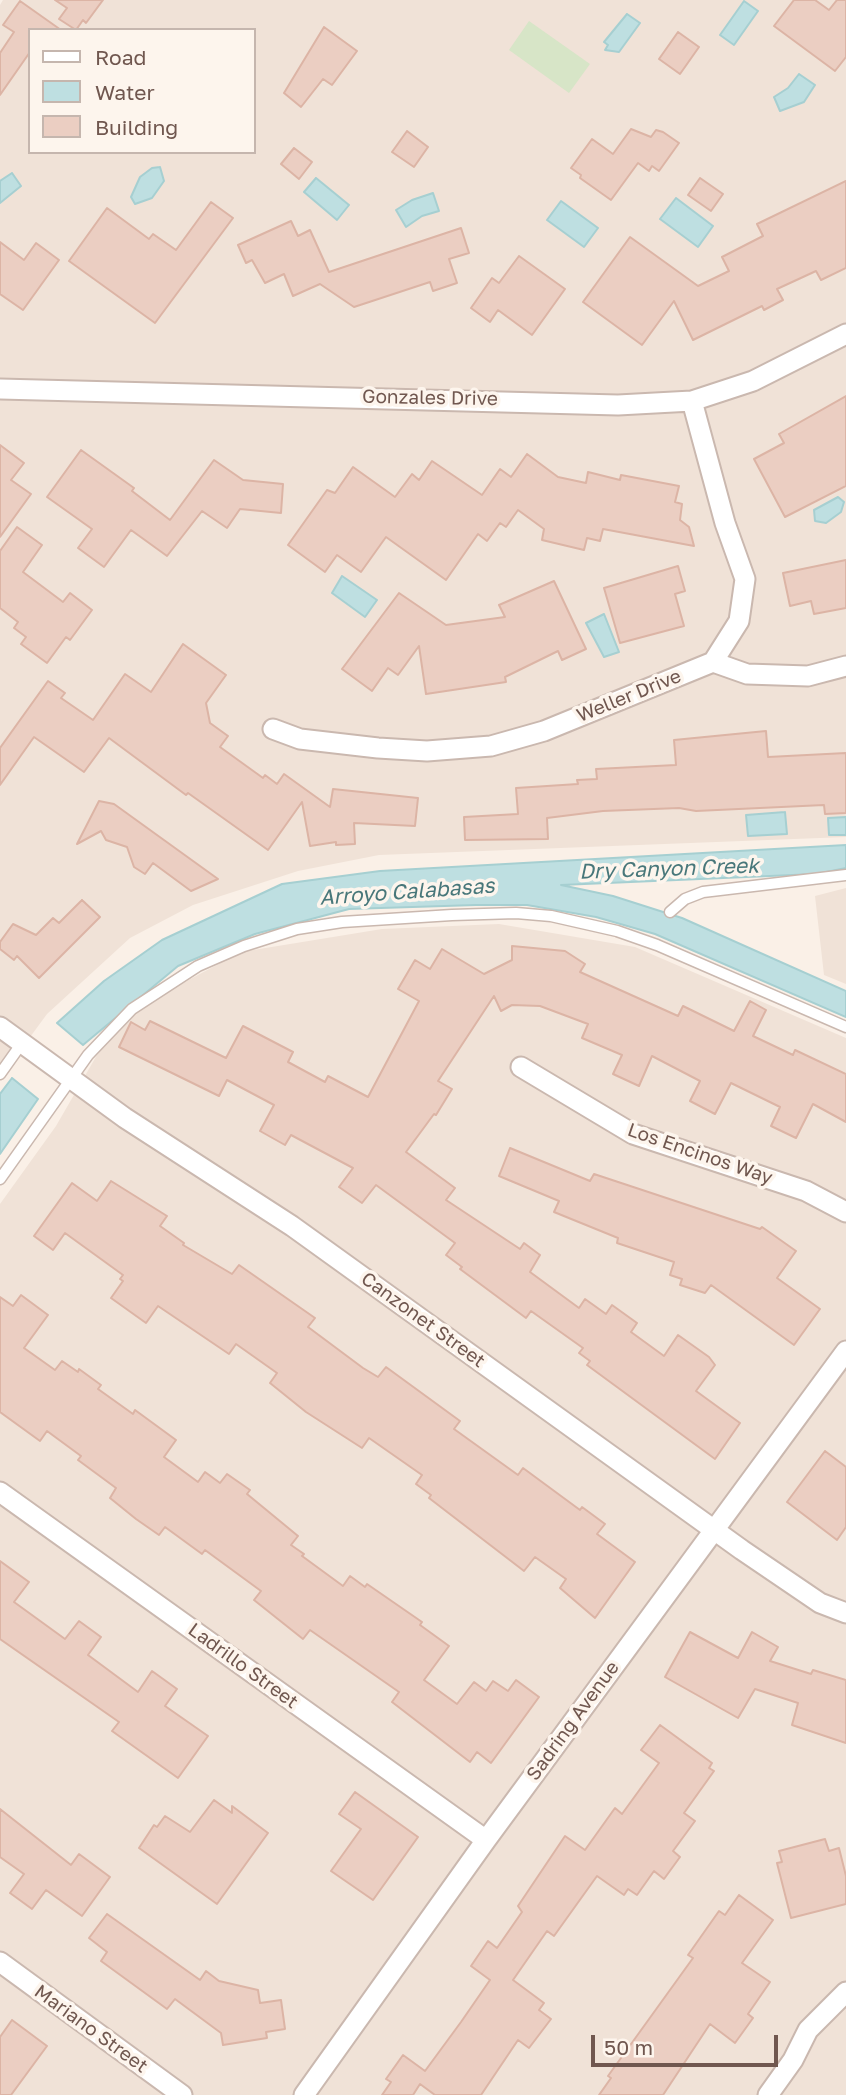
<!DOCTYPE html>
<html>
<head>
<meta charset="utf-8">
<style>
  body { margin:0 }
  #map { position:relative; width:846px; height:2095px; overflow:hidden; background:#faf0e7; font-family:"Golos Text",sans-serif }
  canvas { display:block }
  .legend { position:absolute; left:28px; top:28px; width:228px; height:126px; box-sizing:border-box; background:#fdf5ed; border:2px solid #c5b6ae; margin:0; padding:9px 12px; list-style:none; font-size:21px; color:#70574f }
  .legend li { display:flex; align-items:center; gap:14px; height:35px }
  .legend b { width:35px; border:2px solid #c5b6ae }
  .scale { position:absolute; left:591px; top:2035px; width:187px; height:32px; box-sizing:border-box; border:4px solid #70574f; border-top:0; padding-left:9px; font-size:21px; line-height:24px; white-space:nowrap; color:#70574f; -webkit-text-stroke:5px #fdf5ed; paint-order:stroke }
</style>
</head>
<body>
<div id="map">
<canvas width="846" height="2095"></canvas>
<ul class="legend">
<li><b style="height:9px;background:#fff"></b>Road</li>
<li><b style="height:19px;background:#bedfe1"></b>Water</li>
<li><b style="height:19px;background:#ebcec2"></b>Building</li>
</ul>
<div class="scale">50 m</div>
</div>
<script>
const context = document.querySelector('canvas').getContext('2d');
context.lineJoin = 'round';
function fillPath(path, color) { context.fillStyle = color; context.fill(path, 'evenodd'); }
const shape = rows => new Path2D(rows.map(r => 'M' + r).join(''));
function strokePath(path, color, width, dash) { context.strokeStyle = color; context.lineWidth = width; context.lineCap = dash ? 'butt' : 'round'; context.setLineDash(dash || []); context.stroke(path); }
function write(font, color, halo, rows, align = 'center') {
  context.font = font + ' "Golos Text",sans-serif'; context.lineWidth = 7; context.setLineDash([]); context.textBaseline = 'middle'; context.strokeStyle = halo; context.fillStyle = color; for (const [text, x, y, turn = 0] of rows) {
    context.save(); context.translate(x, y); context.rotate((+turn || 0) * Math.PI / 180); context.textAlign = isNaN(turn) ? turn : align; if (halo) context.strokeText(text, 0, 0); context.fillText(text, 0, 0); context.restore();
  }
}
const residential = shape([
  [3,0,846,0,846,837,379,855,298,871,193,905,130,938,47,1014,0,1078,0,5],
  [30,30,254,30,254,152,30,152],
  [846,888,846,984,824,975,815,896],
  [499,924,635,947,846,1038,846,2095,0,2095,0,1204,56,1126,97,1055,127,1019,168,991,241,952,382,929]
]);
const green = shape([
  [529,21,590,64,569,93,509,50]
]);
const water = shape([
  [744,1,758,11,734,45,720,35,744,1],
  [627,14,640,23,619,52,605,50,608,45,604,42,627,14],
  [799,74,815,85,804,102,780,111,774,97,788,88,799,74],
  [160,167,164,181,152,198,135,204,131,197,140,177,152,168,160,167],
  [12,173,21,186,0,203,0,181,12,173],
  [316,178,349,205,337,220,304,192,316,178],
  [433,193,439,211,422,216,406,227,396,210,412,200,433,193],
  [676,198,713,226,698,247,660,219,676,198],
  [561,201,598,228,584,247,547,220,561,201],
  [838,497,844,502,841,512,826,523,815,521,814,510,838,497],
  [342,576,377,600,365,617,332,593,342,576],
  [604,614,619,652,604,657,586,623,604,614],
  [785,812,787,834,748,836,746,815,785,812],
  [846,817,846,835,829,835,828,818,846,817],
  [846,845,846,868,816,874,561,885,613,896,682,918,846,991,846,1017,655,934,596,917,527,905,476,905,349,909,255,934,178,966,83,1045,57,1023,104,981,162,940,282,884,380,871,846,845],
  [12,1078,38,1099,0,1154,0,1094,12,1078]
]);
const building = shape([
  [55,0,103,0,86,23,83,20,76,30,59,19,67,8,55,0],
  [794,0,815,0,829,10,837,0,846,0,846,57,835,71,774,26,794,0],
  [20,1,61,30,30,30,30,52,0,95,0,53,14,32,3,25,20,1],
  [324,27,357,51,332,85,323,79,301,107,284,93,324,27],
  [678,32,699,47,680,74,659,59,678,32],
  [631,129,651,137,656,130,663,132,679,143,659,171,652,166,649,171,638,163,611,200,580,178,581,175,571,168,592,139,613,154,631,129],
  [407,131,428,147,414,167,392,152,407,131],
  [294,148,312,162,299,179,281,164,294,148],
  [700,178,723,194,711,211,688,195,700,178],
  [846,181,846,268,821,280,816,271,777,289,783,300,764,310,762,306,693,340,674,301,642,345,583,302,630,237,698,286,729,271,722,257,763,236,757,224,846,181],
  [211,202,233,218,155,323,69,261,107,208,149,239,153,234,176,250,211,202],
  [291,221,298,236,310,230,329,272,461,228,469,253,449,259,457,283,433,291,430,282,354,307,320,284,293,296,284,274,265,283,252,260,246,263,238,245,291,221],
  [0,242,24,260,36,243,59,260,23,310,0,294,0,242],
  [519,256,565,289,532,335,498,310,490,322,471,308,492,278,499,283,519,256],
  [846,396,846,486,785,517,754,459,784,443,779,434,846,396],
  [0,445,24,463,11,480,31,494,0,537,0,445],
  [81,450,134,488,132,491,170,520,214,460,243,480,283,484,281,513,240,509,227,528,202,511,167,556,131,530,104,567,78,548,92,529,47,497,81,450],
  [527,454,558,477,586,483,588,472,620,480,621,475,679,486,675,502,682,504,680,520,689,527,694,546,603,529,600,541,587,538,584,550,542,540,544,529,518,510,506,527,500,523,487,541,478,534,446,580,386,537,361,572,337,555,325,572,288,545,327,490,335,493,353,467,395,497,412,474,419,480,432,461,482,495,500,469,511,477,527,454],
  [17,527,42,545,23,572,63,602,70,593,92,610,70,640,66,637,47,663,21,644,26,637,14,628,18,622,0,608,0,551,17,527],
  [846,560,846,608,814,614,811,601,790,606,783,573,846,560],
  [678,566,685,591,675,594,684,626,620,643,604,588,678,566],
  [554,581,586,649,562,660,558,651,505,677,506,682,426,694,419,646,398,675,388,668,372,691,342,669,399,593,446,625,505,617,499,605,554,581],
  [183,644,226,675,206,703,210,723,228,736,220,747,263,778,265,775,277,784,284,774,330,807,333,789,418,798,415,826,354,823,355,844,336,845,336,842,310,846,302,802,268,850,188,793,186,795,109,738,84,772,34,737,0,785,0,748,48,681,65,693,61,698,93,720,125,674,151,692,183,644],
  [766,731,768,757,846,753,846,813,825,814,824,805,696,811,679,808,603,811,547,818,548,839,465,840,464,817,518,814,516,788,578,784,577,780,597,779,596,769,676,765,674,740,766,731],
  [99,801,114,804,218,879,191,891,153,863,145,874,134,867,127,847,106,840,101,831,77,844,99,801],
  [82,900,100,917,39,978,17,956,14,960,0,949,0,942,13,924,36,935,53,918,59,923,82,900],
  [512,946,565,951,585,964,580,972,678,1016,683,1006,734,1031,750,1001,766,1010,753,1036,793,1055,795,1050,846,1074,846,1122,813,1104,796,1138,771,1126,780,1107,731,1083,715,1114,690,1101,700,1081,652,1056,639,1086,613,1074,622,1055,582,1038,588,1024,540,1006,512,1005,501,1011,494,996,438,1081,452,1089,436,1115,434,1114,406,1152,455,1188,446,1200,520,1249,524,1243,540,1255,530,1272,579,1308,585,1299,606,1314,612,1305,637,1323,631,1332,664,1356,678,1335,709,1357,715,1365,696,1391,740,1423,715,1459,587,1365,590,1361,579,1353,583,1348,531,1311,526,1318,460,1269,462,1267,446,1255,455,1243,376,1185,362,1203,339,1187,353,1168,291,1135,285,1145,260,1131,274,1105,227,1080,219,1096,119,1047,131,1022,145,1030,150,1021,226,1058,243,1026,293,1052,288,1062,325,1082,328,1076,368,1097,419,1001,398,989,415,960,430,969,442,949,484,974,512,960,512,946],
  [510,1148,590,1181,594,1174,760,1229,762,1227,796,1251,777,1278,820,1309,794,1345,711,1285,705,1293,680,1285,682,1279,670,1275,674,1262,617,1243,618,1238,554,1212,559,1201,499,1176,510,1148],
  [111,1181,167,1216,160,1226,184,1243,183,1245,232,1274,239,1265,315,1318,308,1327,363,1368,378,1377,386,1367,460,1421,454,1429,518,1475,523,1468,580,1510,582,1507,605,1524,597,1534,635,1562,595,1618,560,1588,566,1579,535,1557,524,1571,429,1498,431,1495,416,1484,422,1475,369,1438,362,1448,306,1412,270,1383,277,1373,236,1344,229,1354,158,1306,146,1323,111,1298,123,1281,120,1279,123,1275,65,1233,53,1250,34,1236,72,1183,97,1201,111,1181],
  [21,1295,48,1315,24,1348,55,1370,62,1361,78,1372,79,1369,101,1385,98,1389,133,1414,135,1410,176,1440,164,1457,198,1482,205,1472,220,1483,227,1474,250,1490,247,1494,298,1536,291,1545,304,1554,302,1556,343,1586,350,1576,365,1587,367,1584,422,1622,420,1625,449,1646,424,1680,457,1704,474,1682,486,1691,493,1681,508,1691,516,1680,539,1697,491,1763,477,1752,470,1762,392,1702,399,1692,310,1630,303,1639,254,1600,261,1591,205,1550,202,1554,165,1527,159,1535,136,1519,110,1498,116,1488,78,1460,81,1456,47,1431,40,1441,0,1412,0,1297,13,1306,21,1295],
  [825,1451,846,1467,846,1527,837,1540,787,1502,825,1451],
  [0,1561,29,1582,14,1602,65,1639,79,1621,101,1637,88,1655,138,1692,152,1671,177,1689,165,1706,208,1736,178,1778,112,1731,119,1722,0,1639,0,1561],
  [690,1632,738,1658,752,1632,778,1647,770,1661,811,1674,813,1670,846,1680,846,1743,792,1725,798,1703,755,1689,738,1718,665,1677,690,1632],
  [660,1725,712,1763,709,1768,714,1771,684,1813,695,1821,673,1851,680,1857,664,1879,654,1871,637,1895,628,1889,624,1895,597,1876,554,1936,547,1931,513,1980,544,2003,539,2010,551,2019,529,2048,518,2040,481,2095,435,2095,420,2084,413,2095,382,2095,391,2082,386,2079,403,2055,425,2071,461,2022,490,1980,471,1966,488,1941,497,1948,522,1912,518,1906,565,1836,585,1850,615,1808,622,1814,659,1763,641,1750,660,1725],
  [355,1792,418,1837,373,1900,331,1871,361,1829,339,1814,355,1792],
  [214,1800,232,1813,232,1806,268,1833,217,1904,139,1848,154,1825,157,1827,165,1816,190,1832,214,1800],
  [0,1809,71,1865,79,1854,110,1877,82,1916,46,1890,32,1909,10,1893,24,1874,0,1857,0,1809],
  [825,1839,829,1851,839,1848,846,1876,846,1904,791,1918,777,1863,782,1862,779,1851,825,1839],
  [739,1895,773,1920,742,1963,770,1982,748,2014,753,2018,735,2043,710,2024,663,2095,599,2095,611,2078,608,2076,693,1958,688,1955,719,1911,725,1915,739,1895],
  [107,1914,200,1980,206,1971,219,1981,258,1990,260,2003,281,2000,285,2029,266,2032,267,2038,223,2045,221,2033,175,1999,167,2009,101,1961,107,1952,89,1938,107,1914],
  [12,2020,47,2046,11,2095,0,2095,0,2037,12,2020]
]);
const service = shape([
  [670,912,685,899,703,892,846,875],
  [0,1074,22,1043],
  [0,1179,88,1055,132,1009,198,966,244,946,297,929,342,922,452,915,516,913,551,916,617,931,657,945,846,1027]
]);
const minor = shape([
  [0,389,618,405,692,401,753,381,846,334],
  [713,662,747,674,808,676,846,666],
  [273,729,300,739,378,748,427,751,491,746,544,731,713,662,739,621,745,579,725,523,692,401],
  [0,1027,125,1118,292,1226,742,1550,820,1603,846,1613],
  [521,1067,633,1134,806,1191,846,1212],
  [0,1492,486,1840],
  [0,1962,182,2095],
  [304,2095,486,1840,846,1351],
  [768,2095,793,2060,808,2030,846,1992]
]);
const streetNames = [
  ["Gonzales Drive",430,398,1],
  ["Weller Drive",629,696,-22],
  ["Los Encinos Way",700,1154,19],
  ["Canzonet Street",423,1320,36],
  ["Ladrillo Street",243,1666,36],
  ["Sadring Avenue",573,1721,-54],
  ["Mariano Street",91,2029,36]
];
const waterNames = [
  ["Dry Canyon Creek",669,869,-2],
  ["Arroyo Calabasas",407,892,-4]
];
fillPath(residential, '#f0e2d7');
fillPath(green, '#d7e5c7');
fillPath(water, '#bedfe1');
strokePath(water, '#a6cfd1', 2);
fillPath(building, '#ebcec2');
strokePath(building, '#dcb4a5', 2);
strokePath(service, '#cab8af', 13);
strokePath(minor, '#cab8af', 23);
strokePath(service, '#fff', 10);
strokePath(minor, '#fff', 19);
write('19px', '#70574f', '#fdf5ed', streetNames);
write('italic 21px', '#48777a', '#fdf5ed', waterNames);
</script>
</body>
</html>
